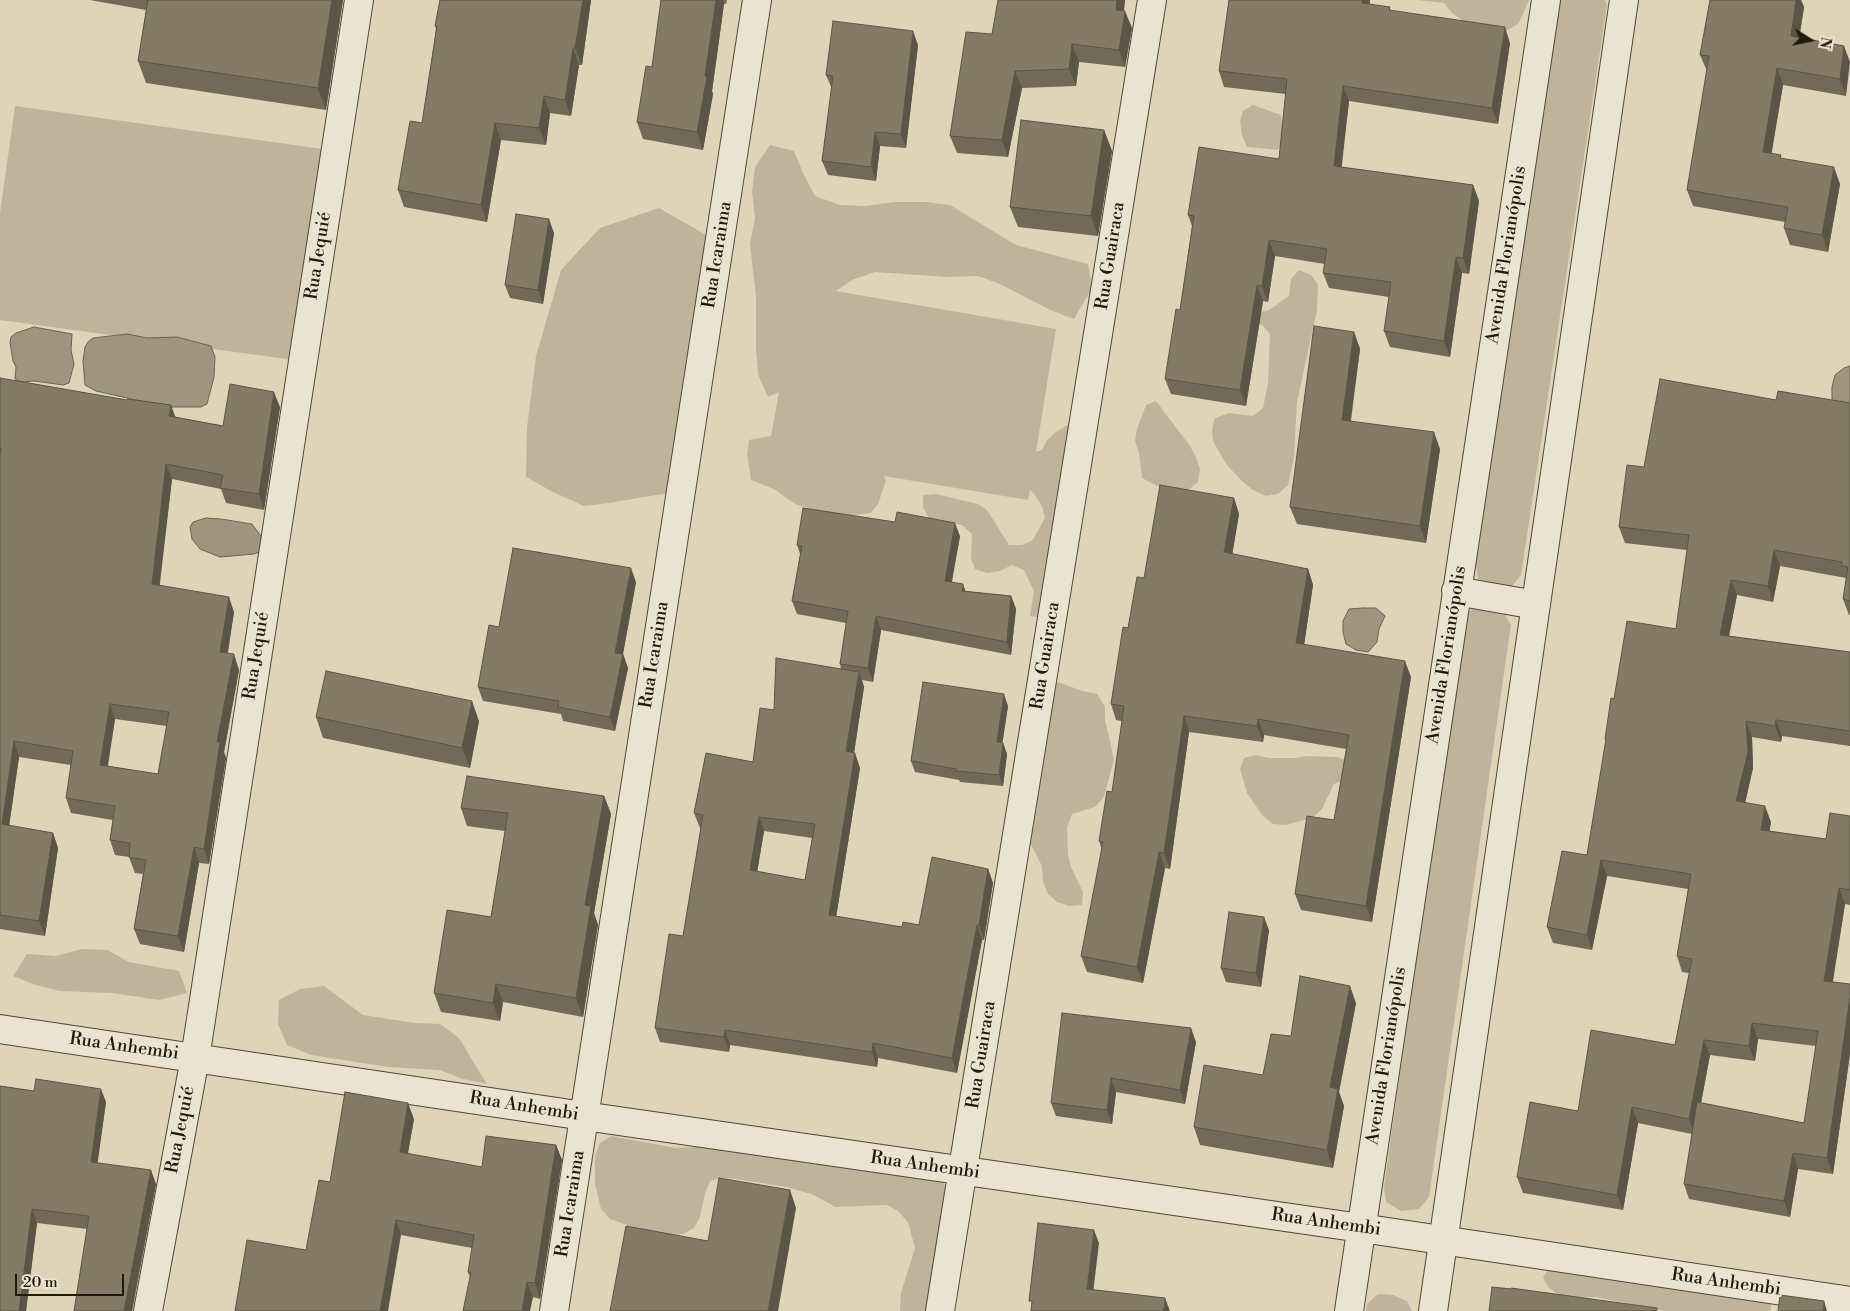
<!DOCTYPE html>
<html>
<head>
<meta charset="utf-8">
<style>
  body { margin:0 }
  #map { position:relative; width:1850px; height:1311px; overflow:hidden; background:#dfd4b8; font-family:"Libre Bodoni",serif }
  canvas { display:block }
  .north { position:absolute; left:1785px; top:15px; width:50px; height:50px; -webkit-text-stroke:4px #eae3d1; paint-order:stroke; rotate:100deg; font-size:14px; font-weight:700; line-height:20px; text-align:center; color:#22190e }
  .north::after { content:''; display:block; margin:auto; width:18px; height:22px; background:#22190e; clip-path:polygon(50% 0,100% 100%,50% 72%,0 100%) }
  .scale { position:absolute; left:15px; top:1274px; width:109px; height:22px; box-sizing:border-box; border:2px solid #22190e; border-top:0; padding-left:6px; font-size:15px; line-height:18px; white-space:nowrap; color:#22190e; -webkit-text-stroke:4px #eae3d1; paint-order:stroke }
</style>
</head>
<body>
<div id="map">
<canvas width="1850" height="1311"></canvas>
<div class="north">N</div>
<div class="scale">20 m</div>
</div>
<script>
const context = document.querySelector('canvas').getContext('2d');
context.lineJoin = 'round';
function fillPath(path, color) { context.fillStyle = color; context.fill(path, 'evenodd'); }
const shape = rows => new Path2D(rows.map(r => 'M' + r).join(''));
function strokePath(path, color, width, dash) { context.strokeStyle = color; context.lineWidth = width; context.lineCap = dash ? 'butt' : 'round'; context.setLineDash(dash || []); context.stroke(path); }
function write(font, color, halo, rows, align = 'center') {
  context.font = font + ' "Libre Bodoni",serif'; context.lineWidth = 4.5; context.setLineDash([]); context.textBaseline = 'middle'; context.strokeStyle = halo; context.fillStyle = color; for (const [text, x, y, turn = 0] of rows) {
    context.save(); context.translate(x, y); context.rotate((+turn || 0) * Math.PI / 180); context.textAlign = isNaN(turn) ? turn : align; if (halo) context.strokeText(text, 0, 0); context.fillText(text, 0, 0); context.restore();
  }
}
const green = shape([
  [1417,0,1529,0,1519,23,1508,30,1495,32,1465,22,1452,13,1444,3],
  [1560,0,1605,0,1607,5,1521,575,1511,587,1494,587,1478,580,1476,564],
  [1253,105,1281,115,1285,139,1278,150,1247,147,1242,135,1240,122,1243,111],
  [15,106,323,149,294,360,0,320,0,213],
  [770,145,794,151,803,173,815,196,840,205,865,206,895,202,926,202,950,205,1016,245,1088,264,1092,288,1074,319,1050,310,1000,284,978,276,948,277,875,272,852,280,836,291,1056,329,1036,452,1042,450,1047,440,1056,432,1079,418,1042,618,1030,616,1034,591,1024,570,1012,565,1000,571,987,573,975,569,971,558,972,534,962,525,929,518,923,507,923,495,936,494,978,504,987,510,1009,545,1022,545,1033,540,1045,518,1042,506,1035,495,1030,490,1028,500,884,476,886,481,878,504,871,513,847,516,832,515,795,504,774,489,751,480,747,454,749,440,771,436,779,392,768,397,758,374,756,348,756,296,750,244,755,218,752,191,755,167],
  [659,208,706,235,668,493,609,503,584,506,553,492,526,477,527,428,536,356,561,270,600,228],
  [1299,270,1311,275,1318,284,1317,310,1297,402,1294,458,1288,485,1278,494,1266,496,1253,490,1243,482,1226,464,1213,441,1212,429,1215,418,1229,413,1253,416,1263,408,1268,383,1270,334,1262,325,1251,322,1257,313,1269,310,1289,296,1291,279],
  [1156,401,1190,446,1196,457,1200,469,1198,482,1187,491,1163,489,1142,478,1139,453,1135,441,1137,429,1146,405],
  [1476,606,1504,613,1511,625,1429,1197,1419,1209,1401,1211,1386,1202,1384,1187,1464,616],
  [1058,682,1082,691,1097,694,1105,707,1105,720,1114,759,1104,797,1095,807,1072,814,1067,827,1068,854,1071,867,1083,892,1082,905,1069,906,1057,902,1048,894,1043,882,1042,866,1025,833,1047,688],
  [1255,755,1269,758,1295,758,1308,756,1337,757,1349,761,1346,779,1334,784,1322,809,1312,818,1286,825,1273,824,1262,815,1247,793,1240,769,1244,758],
  [81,949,107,950,129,962,179,971,187,993,159,1000,112,993,60,991,36,985,13,976,27,954,56,956],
  [324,986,363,1015,415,1023,440,1024,459,1038,487,1084,463,1079,439,1070,388,1067,311,1055,287,1045,278,1024,279,1000,300,989],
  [611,1136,676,1148,714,1146,799,1157,827,1165,840,1168,853,1166,877,1173,892,1169,942,1181,950,1192,928,1311,900,1311,901,1293,915,1248,908,1222,898,1211,887,1205,835,1207,814,1195,787,1187,735,1179,722,1178,710,1181,705,1193,700,1217,694,1228,683,1234,671,1235,645,1231,610,1219,601,1209,595,1184,595,1156,600,1143],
  [1550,1267,1613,1281,1627,1281,1771,1299,1771,1311,1664,1311,1595,1297,1569,1298,1557,1294,1548,1287,1543,1277],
  [1378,1294,1393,1295,1407,1301,1412,1311,1366,1311,1367,1304]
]);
const water = shape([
  [34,327,72,334,71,350,74,364,69,383,63,385,34,381,21,382,15,379,16,367,13,361,10,343,11,337,16,333,34,327],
  [127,334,147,338,177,337,211,346,215,357,214,377,207,404,201,407,167,407,96,391,85,385,83,361,85,347,88,342,93,338,127,334],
  [1850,366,1850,406,1840,409,1832,400,1832,387,1835,375,1844,368,1850,366],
  [206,518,221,519,252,524,263,539,260,552,254,554,220,557,200,549,192,539,190,527,193,522,206,518],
  [1363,608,1376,608,1385,616,1379,629,1377,642,1368,652,1356,650,1346,644,1343,632,1343,621,1349,609,1363,608]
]);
const minor = shape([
  [0,1029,584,1116,1361,1228,1850,1301],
  [148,1311,195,1058,359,0],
  [554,1311,757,0],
  [940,1311,1152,0]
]);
const tertiary = shape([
  [1456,591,1536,605],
  [1349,1311,1546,0],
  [1433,1311,1624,0]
]);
const wall = shape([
  [90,0,343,0,326,110,146,83,138,61,146,10],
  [440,0,591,0,582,65,579,65,571,116,550,113,546,145,501,140,487,222,404,207,398,190,422,123,436,29,435,26],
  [661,0,727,0,726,4,724,4,712,91,713,94,703,150,643,139,637,122,652,67],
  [998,0,1125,0,1124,11,1132,28,1125,67,1079,62,1076,86,1022,88,1008,157,957,153,950,136,992,34],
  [1370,0,1369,4,1510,43,1498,124,1349,101,1341,167,1473,185,1479,201,1469,274,1462,273,1450,357,1390,347,1384,331,1389,297,1329,288,1323,273,1325,264,1275,256,1268,302,1263,301,1246,406,1171,394,1165,379,1180,310,1192,226,1188,215,1279,159,1286,94,1224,87,1219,71],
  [1710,0,1801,0,1804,7,1799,38,1844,46,1846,96,1783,85,1771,154,1840,184,1828,252,1790,245,1784,228,1785,222,1693,206,1687,190,1707,71,1700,55],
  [918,45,906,148,880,146,876,181,828,175,822,161,832,89,826,75],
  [1104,130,1112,151,1098,236,1018,227,1010,207],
  [554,233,543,304,510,298,505,285],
  [1354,332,1360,349,1351,421,1440,449,1426,543,1297,524,1290,507],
  [0,378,175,417,223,426,280,407,264,510,226,503,221,489,172,479,159,585,234,612,228,653,239,670,224,752,226,758,209,864,199,863,184,952,140,944,134,929,143,874,135,873,129,857,115,855,110,840,113,820,71,813,66,798,71,765,19,757,9,826,53,833,58,848,45,936,0,929],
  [115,719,167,726,158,774,108,766],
  [1776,400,1850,403,1850,615,1849,615,1843,599,1846,578,1780,566,1773,602,1737,595,1729,636,1850,652,1850,746,1782,736,1781,742,1752,737,1753,768,1745,802,1771,822,1769,831,1826,839,1850,816,1850,905,1845,904,1833,982,1850,984,1850,1054,1833,1174,1798,1169,1790,1217,1689,1199,1684,1184,1692,1134,1638,1123,1623,1210,1523,1193,1517,1177,1578,1111,1675,1045,1689,973,1682,972,1677,956,1688,889,1607,876,1592,950,1553,943,1547,927,1587,855,1606,742,1605,739,1676,629,1687,550,1625,543,1619,527,1644,467],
  [1758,1039,1816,1046,1804,1123,1701,1103,1710,1055,1755,1061],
  [1234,498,1239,514,1232,554,1308,569,1313,585,1304,644,1411,677,1372,922,1301,910,1295,894,1334,820,1346,749,1264,735,1263,742,1189,732,1170,869,1165,868,1143,983,1087,972,1081,956,1102,850,1099,841,1112,792,1122,721,1116,720,1111,704,1128,628,1144,578],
  [960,536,952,582,965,591,1011,596,1016,609,1011,655,881,630,873,682,862,680,864,687,854,753,860,768,836,917,902,927,919,925,988,869,993,883,984,940,982,940,957,1073,878,1058,877,1067,730,1045,729,1052,660,1042,655,1028,683,936,701,828,700,828,694,813,753,762,774,710,841,669,840,664,846,623,797,614,792,601,800,554,797,545],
  [764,831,812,838,805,880,757,872],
  [636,582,623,654,628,668,615,731,563,721,561,714,483,701,478,687,499,627],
  [1008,706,1002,742,1003,743,1007,754,1003,786,960,782,959,780,915,772,911,761],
  [316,717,479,721,470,768,323,738],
  [604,796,611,814,594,913,598,925,583,1017,503,1002,500,1021,441,1012,434,993,491,917,505,831,467,826,461,808],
  [1269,930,1261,987,1226,982,1221,968],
  [1356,1003,1339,1092,1344,1106,1333,1168,1200,1145,1194,1127,1263,1075,1291,1036],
  [1196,1042,1185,1104,1116,1092,1112,1124,1056,1116,1051,1103],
  [0,1086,106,1102,97,1163,156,1184,132,1311,74,1311,87,1229,37,1223,26,1311,0,1311],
  [414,1119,408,1154,482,1167,556,1145,562,1160,540,1299,533,1297,470,1277,468,1272,472,1248,401,1235,330,1182]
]);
const shadedWall = shape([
  [332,0,343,0,326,110,318,88],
  [583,0,591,0,582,65,575,48],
  [716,0,723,0,724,4,712,91,713,94,703,150,697,132],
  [1117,0,1125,0,1122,27,1116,10],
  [1362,0,1370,0,1368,19,1362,3],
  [1796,0,1801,0,1804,7,1797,53,1791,36],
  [1125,11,1132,28,1125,67,1119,50],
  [1505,27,1510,43,1498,124,1492,108],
  [913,31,918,45,906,148,901,134],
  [1072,44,1079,62,1076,86,1069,69],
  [1844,46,1850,62,1846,96,1840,79],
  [573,48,579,65,571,116,565,100],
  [1777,68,1783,85,1769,169,1763,152],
  [1015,71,1022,88,1008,157,1002,140],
  [1343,86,1349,101,1340,182,1334,166],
  [544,96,550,113,546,145,539,128],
  [495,123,501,140,487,222,481,205],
  [1104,130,1112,151,1098,236,1091,216],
  [875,132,880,146,876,181,871,167],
  [1834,167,1840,184,1828,252,1822,235],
  [1473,185,1479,201,1469,274,1463,258],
  [549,219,554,233,543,304,538,290],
  [1269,240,1275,256,1268,302,1262,286],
  [1456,257,1462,273,1450,357,1444,341],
  [1257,285,1263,301,1246,406,1240,390],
  [1354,332,1360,349,1348,437,1342,420],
  [274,392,280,407,264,510,259,494],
  [171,405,177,421,169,416],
  [1434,432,1440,449,1426,543,1420,526],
  [166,464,172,479,158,600,152,584],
  [1234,498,1239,514,1230,568,1224,552],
  [955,523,960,536,949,594,945,581],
  [1774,550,1780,566,1773,602,1768,586],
  [631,568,636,582,623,654,628,668,615,731,610,717,615,653],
  [1308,569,1313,585,1302,659,1296,643],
  [1731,580,1737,595,1726,651,1720,635],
  [963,584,968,598,962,591],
  [1011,596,1016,609,1011,655,1007,642],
  [229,597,234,612,225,667,220,652],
  [876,616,881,630,873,682,868,668],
  [234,654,239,670,224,752,226,758,209,864,204,849,217,742],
  [1405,661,1411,677,1372,922,1366,906],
  [859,672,864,687,852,766,846,751],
  [1004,694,1008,706,1001,753,997,742],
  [472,701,479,721,470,768,462,748],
  [110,704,115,719,105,780,100,765],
  [1184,716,1189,732,1170,869,1164,853],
  [1258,719,1264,735,1263,742,1257,726],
  [1776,720,1782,736,1781,742,1775,726],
  [1746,721,1752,737,1753,768,1742,817,1736,801],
  [14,741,19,757,7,840,2,824],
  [1003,743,1007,754,1003,786,999,775],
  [855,753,860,768,834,930,829,915],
  [604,796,611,814,594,913,598,925,583,1017,576,998,585,905],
  [1765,806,1771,822,1767,846,1761,830],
  [759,817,764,831,755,885,750,870],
  [53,833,58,848,45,936,39,921],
  [194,847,199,863,184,952,178,936],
  [1159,852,1165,868,1143,983,1137,967],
  [1601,860,1607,876,1592,950,1587,935],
  [988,869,993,883,984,940,979,925],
  [1839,888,1845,904,1830,996,1824,981],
  [1264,917,1269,930,1261,987,1256,973],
  [977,925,982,940,957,1073,952,1058],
  [496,984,503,1002,500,1021,493,1003],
  [1350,986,1356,1003,1339,1092,1344,1106,1333,1168,1327,1150,1330,1087],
  [1850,997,1850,1054,1833,1174,1827,1158],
  [1752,1023,1758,1039,1755,1061,1749,1046],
  [1191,1028,1196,1042,1185,1104,1180,1090],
  [725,1030,730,1045,729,1052,724,1037],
  [1704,1040,1710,1055,1695,1135,1689,1119],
  [873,1043,878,1058,877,1067,872,1052],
  [1111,1078,1116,1092,1112,1124,1107,1110],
  [101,1089,106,1102,96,1175,91,1162],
  [408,1103,414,1119,405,1167,400,1152],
  [1632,1107,1638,1123,1623,1210,1617,1195],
  [556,1145,562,1160,540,1299,535,1283],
  [1793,1153,1798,1169,1790,1217,1784,1201],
  [151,1170,156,1184,132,1311,124,1311],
  [790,1190,796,1208,778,1311,768,1311],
  [32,1209,37,1223,26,1311,19,1311],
  [396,1220,401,1235,388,1311,380,1311],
  [1094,1230,1099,1243,1092,1302,1087,1289],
  [527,1282,533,1297,530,1311,522,1311],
  [1165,1298,1170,1311,1164,1311],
  [1824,1301,1827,1311,1823,1311]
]);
const building = shape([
  [148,0,332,0,318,88,138,61,148,0],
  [440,0,583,0,575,48,573,48,565,100,544,96,539,128,495,123,481,205,398,190,410,121,422,123,437,26,435,26,440,0],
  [661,0,716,0,705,76,707,77,697,132,637,122,646,66,652,67,661,0],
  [998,0,1117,0,1116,10,1125,11,1119,50,1072,44,1069,69,1015,71,1002,140,950,136,966,32,992,34,998,0],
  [1229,0,1362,0,1362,3,1390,7,1389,10,1505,27,1492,108,1343,86,1334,166,1473,185,1463,258,1456,257,1444,341,1384,331,1391,282,1323,273,1327,249,1269,240,1262,286,1257,285,1240,390,1165,379,1176,309,1180,310,1194,216,1188,215,1199,147,1279,159,1287,79,1219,71,1229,0],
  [1710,0,1796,0,1791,36,1844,46,1840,79,1777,68,1763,152,1781,155,1780,158,1834,167,1822,235,1784,228,1788,207,1687,190,1709,56,1700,55,1710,0],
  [833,21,913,31,901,134,875,132,871,167,822,161,833,76,826,75,833,21],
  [1021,120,1104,130,1091,216,1010,207,1021,120],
  [516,214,549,219,538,290,505,285,516,214],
  [1314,326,1354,332,1342,420,1434,432,1420,526,1290,507,1314,326],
  [0,378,127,400,128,399,171,405,169,416,223,426,230,384,274,392,259,494,220,488,223,475,166,464,152,584,229,597,220,652,234,654,217,742,220,742,204,849,194,847,178,936,134,929,146,860,129,857,130,843,110,840,115,806,66,798,73,751,14,741,2,824,53,833,39,921,0,915,0,455,1,448,0,448,0,378],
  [110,704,169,712,158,774,100,765,110,704],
  [1660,379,1776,400,1778,391,1850,403,1850,601,1843,599,1848,567,1842,566,1842,562,1774,550,1768,586,1731,580,1720,635,1850,652,1850,731,1776,720,1775,726,1746,721,1748,752,1736,801,1765,806,1761,830,1826,839,1830,813,1850,816,1850,890,1839,888,1824,981,1850,984,1850,997,1827,1158,1793,1153,1784,1201,1684,1184,1697,1102,1804,1123,1818,1031,1752,1023,1749,1046,1704,1040,1689,1119,1632,1107,1617,1195,1517,1177,1530,1102,1578,1111,1591,1030,1675,1045,1692,959,1677,956,1691,874,1601,860,1587,935,1547,927,1562,851,1587,855,1606,739,1605,739,1611,698,1614,699,1627,621,1676,629,1689,535,1619,527,1627,465,1644,467,1660,379],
  [1160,485,1234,498,1224,552,1308,569,1296,643,1405,661,1366,906,1295,894,1307,816,1334,820,1349,735,1258,719,1257,726,1184,716,1164,853,1159,852,1137,967,1081,956,1103,842,1099,841,1107,791,1112,792,1124,706,1111,704,1123,627,1128,628,1137,577,1144,578,1160,485],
  [803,508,895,522,897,512,955,523,945,581,963,584,962,591,1011,596,1007,642,876,616,868,668,840,664,848,611,792,601,802,546,797,545,803,508],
  [513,548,631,568,615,653,623,654,610,717,558,707,559,701,478,687,489,625,499,627,513,548],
  [776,658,859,672,846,751,855,753,829,915,902,927,903,922,919,925,932,857,988,869,979,925,977,925,952,1058,873,1043,872,1052,725,1030,724,1037,655,1028,669,934,683,936,703,815,694,813,706,753,753,762,760,708,774,710,776,658],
  [759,817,815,824,805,880,750,870,759,817],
  [326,671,472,701,462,748,316,717,326,671],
  [923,682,1004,694,997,742,1003,743,999,775,956,771,956,769,911,761,923,682],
  [467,776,604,796,585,905,591,906,576,998,496,984,493,1003,434,993,447,910,491,917,508,813,461,808,467,776],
  [1229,912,1264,917,1256,973,1221,968,1229,912],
  [1300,976,1350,986,1330,1087,1338,1089,1327,1150,1194,1127,1204,1065,1263,1075,1271,1034,1291,1036,1300,976],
  [1062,1013,1191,1028,1180,1090,1111,1078,1107,1110,1051,1103,1062,1013],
  [36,1079,101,1089,91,1162,151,1170,124,1311,74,1311,89,1216,32,1209,19,1311,0,1311,0,1086,34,1091,36,1079],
  [345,1092,408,1103,400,1152,482,1167,486,1136,556,1145,535,1283,527,1282,522,1311,463,1311,471,1272,468,1272,474,1235,396,1220,380,1311,235,1311,247,1240,306,1250,319,1180,330,1182,345,1092],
  [719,1178,790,1190,768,1311,610,1311,626,1226,708,1241,719,1178],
  [1038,1223,1094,1230,1087,1289,1165,1298,1164,1311,1031,1311,1032,1301,1029,1301,1038,1223],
  [1492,1287,1511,1289,1511,1288,1657,1308,1657,1311,1489,1311,1492,1287],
  [1780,1295,1824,1301,1823,1311,1778,1311,1780,1295]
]);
const streetNames = [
  ["Rua Icaraima",718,255,-81],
  ["Avenida Florianópolis",1507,255,-81],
  ["Rua Jequié",319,256,-81],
  ["Rua Guairaca",1111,256,-81],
  ["Rua Icaraima",655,655,-81],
  ["Avenida Florianópolis",1447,655,-81],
  ["Rua Jequié",257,656,-81],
  ["Rua Guairaca",1046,656,-81],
  ["Rua Anhembi",124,1047,8],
  ["Rua Guairaca",982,1055,-81],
  ["Avenida Florianópolis",1387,1056,-81],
  ["Rua Anhembi",524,1107,9],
  ["Rua Jequié",181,1130,-79],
  ["Rua Anhembi",925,1166,8],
  ["Rua Icaraima",571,1204,-81],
  ["Rua Anhembi",1326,1223,8],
  ["Rua Anhembi",1726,1283,8]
];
fillPath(green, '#bfb49b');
fillPath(water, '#9f947e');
strokePath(water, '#6d6351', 1);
strokePath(minor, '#514838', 30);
strokePath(tertiary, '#514838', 30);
strokePath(minor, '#eae3d1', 28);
strokePath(tertiary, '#eae3d1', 28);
fillPath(wall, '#726958');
fillPath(shadedWall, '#5c5547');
fillPath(building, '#847a66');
strokePath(building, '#5c5547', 1);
write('18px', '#22190e', '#eae3d1', streetNames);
</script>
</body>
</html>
